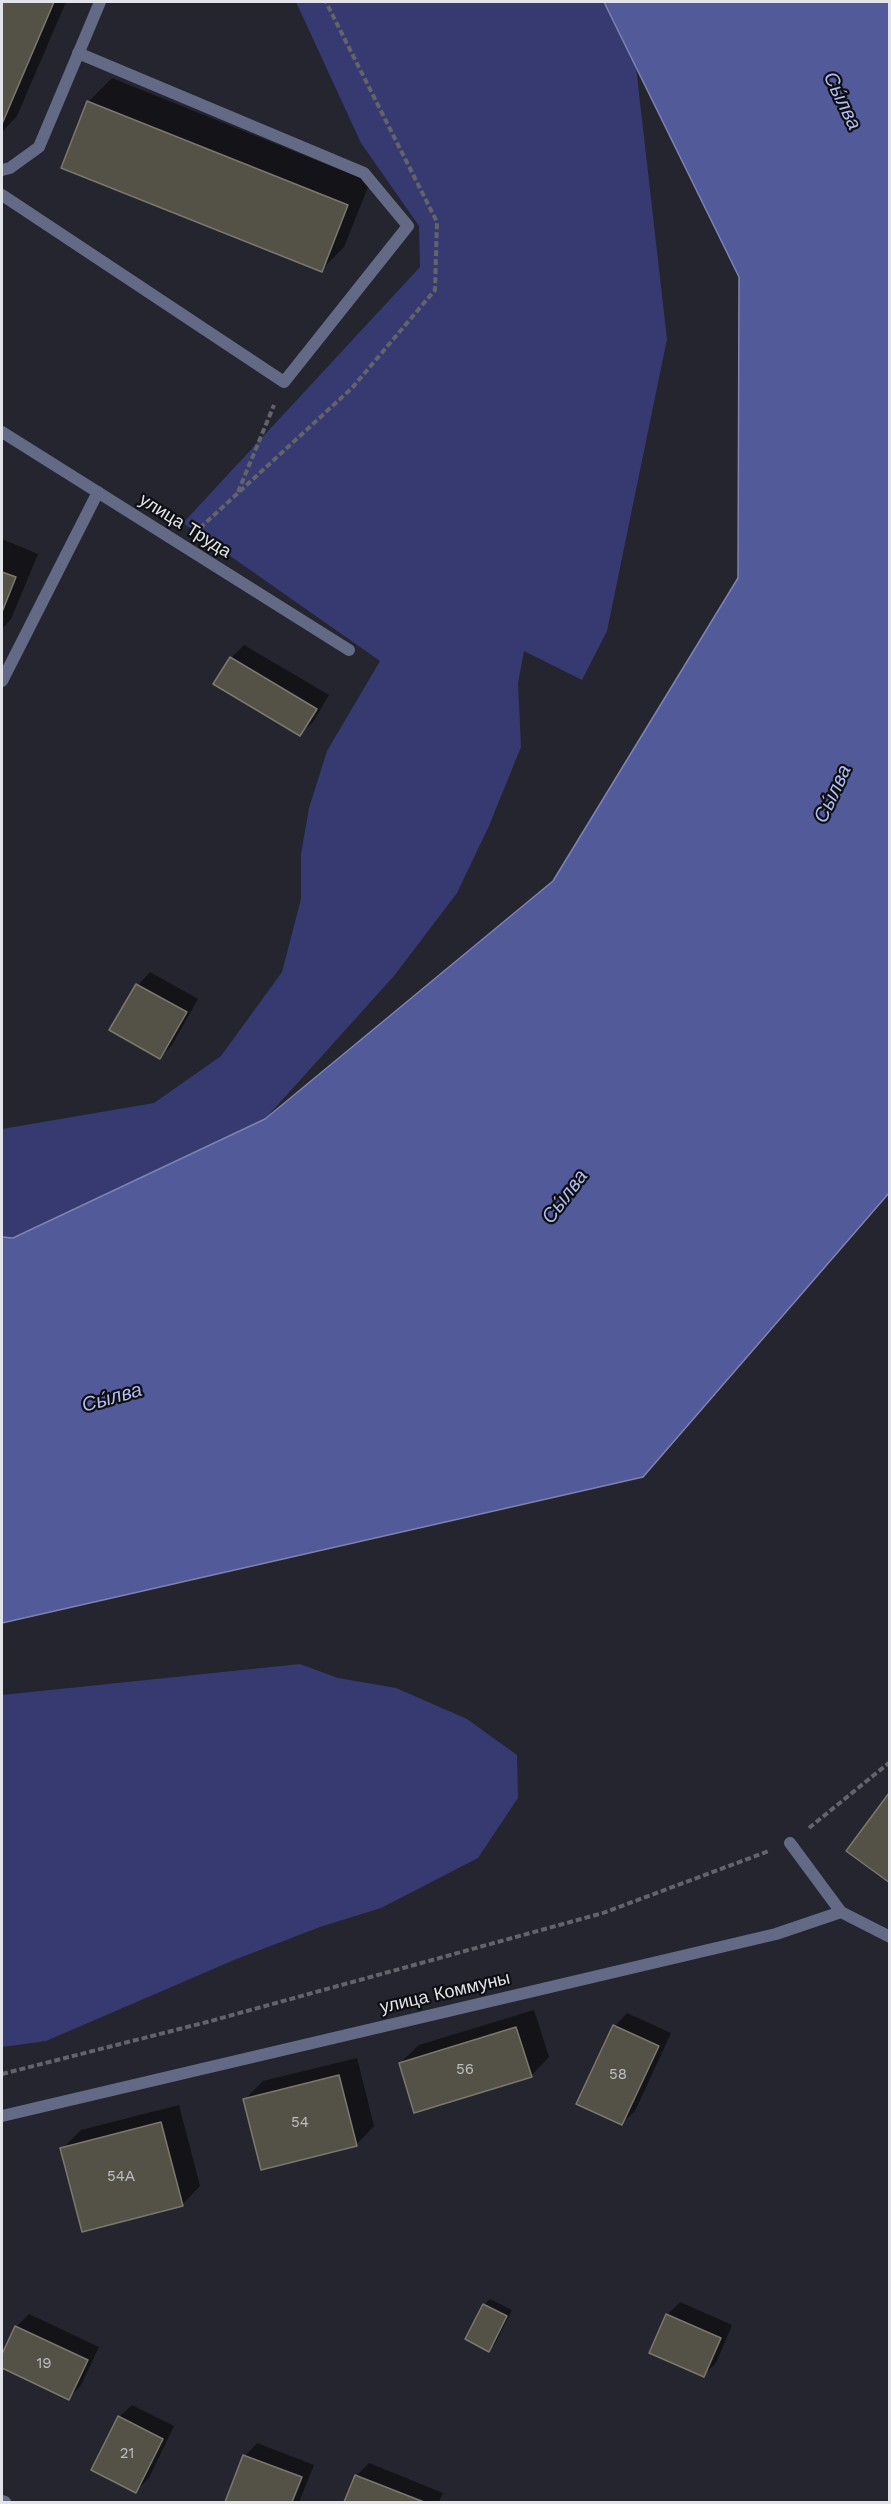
<!DOCTYPE html>
<html>
<head>
<meta charset="utf-8">
<style>
  body { margin:0 }
  #map { position:relative; width:891px; height:2504px; overflow:hidden; background:#24252e; font-family:"Work Sans",sans-serif }
  canvas { display:block }
  .frame { position:absolute; inset:0; border:3px solid #e2e4ea; pointer-events:none }
</style>
</head>
<body>
<div id="map">
<canvas width="891" height="2504"></canvas>
<div class="frame"></div>
</div>
<script>
const context = document.querySelector('canvas').getContext('2d');
context.lineJoin = 'round';
function fillPath(path, color) { context.fillStyle = color; context.fill(path, 'evenodd'); }
const shape = rows => new Path2D(rows.map(r => 'M' + r).join(''));
function strokePath(path, color, width, dash) { context.strokeStyle = color; context.lineWidth = width; context.lineCap = dash ? 'butt' : 'round'; context.setLineDash(dash || []); context.stroke(path); }
function write(font, color, halo, rows, align = 'center') {
  context.font = font + ' "Work Sans",sans-serif'; context.lineWidth = 4.5; context.setLineDash([]); context.textBaseline = 'middle'; context.strokeStyle = halo; context.fillStyle = color; for (const [text, x, y, turn = 0] of rows) {
    context.save(); context.translate(x, y); context.rotate((+turn || 0) * Math.PI / 180); context.textAlign = isNaN(turn) ? turn : align; if (halo) context.strokeText(text, 0, 0); context.fillText(text, 0, 0); context.restore();
  }
}
const green = shape([
  [296,2,604,2,636,67,667,339,607,631,582,680,524,651,518,683,521,747,489,826,457,893,394,976,265,1119,13,1238,2,1237,2,1129,154,1103,221,1056,282,972,301,899,301,854,309,808,327,751,380,661,183,523,420,267,419,226,361,143],
  [300,1664,338,1678,396,1688,467,1719,517,1755,518,1798,478,1858,381,1908,320,1927,234,1960,46,2041,2,2047,2,1695]
]);
const water = shape([
  [604,2,889,2,889,1193,643,1477,2,1623,2,1237,13,1238,265,1119,553,881,738,578,739,277,604,2]
]);
const shadow = shape([
  [2,2,66,2,17,116,2,132],
  [112,78,370,182,344,247,321,270,63,167,89,101],
  [2,539,38,554,11,619,2,629],
  [244,645,329,695,313,722,300,734,231,658],
  [150,972,198,999,172,1045,160,1057,112,1030,138,985],
  [534,2010,549,2057,531,2076,400,2063,419,2045],
  [627,2013,671,2033,635,2111,622,2123,615,2026],
  [357,2058,374,2126,356,2145,244,2100,263,2081],
  [179,2105,200,2186,182,2205,62,2149,81,2130],
  [490,2299,512,2310,495,2344,489,2350,484,2305],
  [680,2302,732,2325,716,2363,703,2375,667,2315],
  [29,2314,99,2347,81,2385,69,2398,2,2366,2,2357,16,2327],
  [132,2405,174,2426,149,2478,136,2491,119,2417],
  [257,2443,314,2465,299,2502,226,2502,245,2456],
  [369,2463,443,2493,439,2502,345,2502,356,2476]
]);
const building = shape([
  [2,2,54,2,2,124,2,2],
  [87,101,348,205,322,272,61,168,87,101],
  [2,572,16,577,2,612,2,572],
  [230,657,317,709,300,736,213,684,230,657],
  [136,984,187,1012,160,1059,109,1030,136,984],
  [889,1793,890,1794,890,1883,846,1851,889,1793],
  [613,2025,659,2046,622,2125,576,2104,613,2025],
  [516,2027,532,2077,414,2113,399,2063,516,2027],
  [339,2075,357,2146,261,2170,243,2099,339,2075],
  [161,2122,183,2206,82,2232,60,2148,161,2122],
  [483,2304,507,2316,489,2352,465,2339,483,2304],
  [666,2314,721,2338,704,2377,649,2353,666,2314],
  [15,2326,88,2360,69,2400,2,2368,2,2354,15,2326],
  [118,2416,163,2439,136,2493,91,2470,118,2416],
  [243,2455,302,2477,292,2502,225,2502,243,2455],
  [355,2475,424,2502,344,2502,355,2475]
]);
const path = shape([
  [238,492,274,405],
  [200,528,352,388,435,290,437,222,326,2],
  [809,1828,890,1762],
  [2,2074,207,2022,603,1913,769,1851]
]);
const service = shape([
  [2,170,10,168,39,147,100,2],
  [2,195,284,382,408,226,364,173,78,53],
  [2,681,98,492]
]);
const minor = shape([
  [2,432,349,650],
  [790,1843,841,1912],
  [2,2116,776,1934,841,1912,890,1937],
  [2,2501,5,2502]
]);
const numberNames = [
  ["56",465,2070],
  ["58",618,2075],
  ["54",300,2123],
  ["54А",121,2177],
  ["19",44,2364],
  ["21",127,2454]
];
const streetNames = [
  ["улица Труда",185,526,32],
  ["улица Коммуны",445,1993,-13]
];
const waterNames = [
  ["Сы́лва",842,101,64],
  ["Сы́лва",833,794,-65],
  ["Сы́лва",565,1197,-53],
  ["Сы́лва",112,1398,-16]
];
fillPath(green, '#363a70');
fillPath(water, '#535a99');
strokePath(water, '#7e83b1', 1.5);
fillPath(shadow, '#0007');
fillPath(building, '#545146');
strokePath(building, '#7c786d', 1.5);
strokePath(path, '#62636b', 4, [6, 3]);
strokePath(service, '#646986', 12);
strokePath(minor, '#646986', 12);
write('15px', '#bebfc1', null, numberNames);
write('18px', '#e2e4ea', '#0e0f13', streetNames);
write('italic 20px', '#b2bbf2', '#0e0f13', waterNames);
</script>
</body>
</html>
